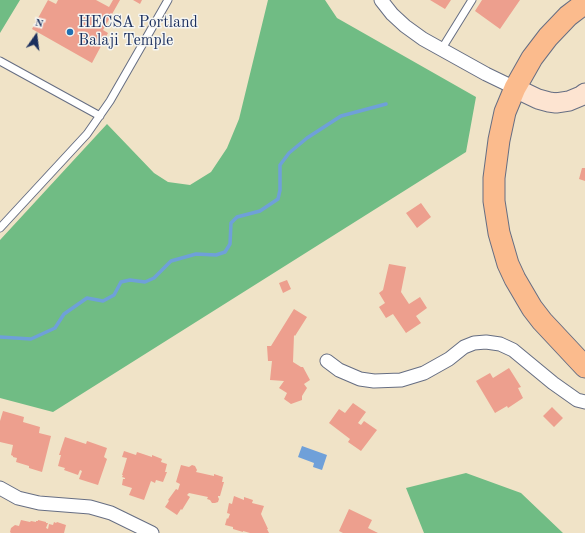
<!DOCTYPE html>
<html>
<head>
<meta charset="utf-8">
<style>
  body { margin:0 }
  #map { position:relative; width:585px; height:533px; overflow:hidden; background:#f0e3c7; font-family:"Old Standard TT",serif }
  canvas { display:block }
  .north { position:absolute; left:16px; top:16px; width:40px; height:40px; -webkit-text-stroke:3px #f6f6f2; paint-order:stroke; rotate:14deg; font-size:11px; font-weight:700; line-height:16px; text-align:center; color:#1b2f5e }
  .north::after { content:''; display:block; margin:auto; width:14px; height:18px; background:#1b2f5e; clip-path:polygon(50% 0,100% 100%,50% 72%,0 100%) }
</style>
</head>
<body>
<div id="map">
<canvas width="585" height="533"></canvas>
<div class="north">N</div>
</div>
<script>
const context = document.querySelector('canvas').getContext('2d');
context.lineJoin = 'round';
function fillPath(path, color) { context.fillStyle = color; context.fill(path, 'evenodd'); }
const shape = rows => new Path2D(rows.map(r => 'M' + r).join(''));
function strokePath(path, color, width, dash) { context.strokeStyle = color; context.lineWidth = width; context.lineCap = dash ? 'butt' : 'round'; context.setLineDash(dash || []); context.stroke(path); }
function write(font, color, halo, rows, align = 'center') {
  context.font = font + ' "Old Standard TT",serif'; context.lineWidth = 3; context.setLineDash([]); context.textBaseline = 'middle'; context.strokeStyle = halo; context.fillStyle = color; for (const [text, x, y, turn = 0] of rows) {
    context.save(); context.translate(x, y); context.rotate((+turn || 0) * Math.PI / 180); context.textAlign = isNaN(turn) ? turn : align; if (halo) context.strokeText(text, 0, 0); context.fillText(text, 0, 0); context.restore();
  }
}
const forest = shape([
  [0,0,20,0,0,33],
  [268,0,325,0,337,18,476,97,466,152,53,412,0,398,0,240,107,124,154,173,168,182,190,185,211,172,227,148,239,119],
  [466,473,521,493,563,533,424,533,406,488]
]);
const water = shape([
  [302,446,327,455,322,470,313,467,314,463,298,457]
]);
const stream = shape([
  [0,337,31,339,55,328,64,314,87,298,103,301,114,295,121,282,130,280,145,282,154,278,171,261,196,254,216,255,225,252,230,244,231,223,237,217,260,211,278,199,280,190,280,165,289,153,307,138,341,116,386,104]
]);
const building = shape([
  [48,0,56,4,58,0,96,0,109,7,113,0,120,0,103,30,108,33,92,63,32,29],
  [133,0,142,0,140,4],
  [430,0,451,0,445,9],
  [482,0,520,0,500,29,475,11],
  [582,168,585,168,585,181,579,179],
  [421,203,431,217,417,228,406,213],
  [389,264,406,267,401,292,409,304,420,297,427,308,416,316,421,323,406,333,393,314,386,318,379,307,385,303,379,293,383,290],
  [287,280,291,289,283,293,279,283],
  [294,309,307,317,295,336,294,335,293,362,301,367,303,367,310,380,304,384,307,388,302,396,302,400,291,404,284,399,287,393,279,388,284,381,270,380,272,361,268,361,267,346,271,346],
  [509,368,521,387,518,388,523,398,508,408,507,406,495,413,476,381,490,373,493,378],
  [353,403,366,412,358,423,361,425,364,421,377,430,361,451,348,442,350,439,329,423,339,409,345,413],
  [552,407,563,418,554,427,543,416],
  [3,411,24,417,23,422,40,427,39,433,51,436,42,472,29,468,29,466,16,462,17,458,13,457,13,456,11,455,13,445,0,442,0,421],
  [65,437,86,444,87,441,107,448,104,457,107,459,98,485,79,479,82,471,80,470,78,475,64,470,65,468,58,466,61,455,59,455],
  [124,451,136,455,137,452,152,457,152,455,162,459,161,462,167,464,165,472,167,472,163,482,156,480,155,483,151,481,144,500,129,495,132,488,122,485,123,479,125,479,125,478,122,477,123,475,122,475,127,458,122,457],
  [181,465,189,467,192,465,195,466,197,470,196,472,214,476,214,474,223,477,222,482,224,482,220,496,218,496,218,497,219,499,218,502,215,503,212,503,210,500,207,499,208,497,189,493,187,495,190,497,182,510,181,509,177,515,165,507,169,501,168,500,176,489,178,490,180,484,176,482],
  [234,496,244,500,244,497,253,500,252,503,264,506,261,514,268,529,267,529,269,533,250,533,243,531,243,532,233,529,233,527,225,525,227,518,228,519,230,514,227,513,229,503,232,504],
  [349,509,372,520,368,528,378,533,343,533,339,531],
  [21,520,30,522,31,521,36,522,36,521,38,521,38,520,46,522,46,523,48,523,46,528,48,529,49,524,53,525,54,522,56,523,57,522,66,525,64,533,11,533,10,532,11,528,15,525,19,526]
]);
const lane = shape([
  [441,50,472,0],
  [0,61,100,116],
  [0,228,87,134,110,101,168,0]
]);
const street = shape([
  [381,0,392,14,405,26,423,39,486,74,515,88],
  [327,361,339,370,360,379,374,381,401,380,424,373,449,359,464,347,474,343,486,342,500,344,513,350,553,383,577,400,585,402],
  [0,488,18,498,39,503,90,507,111,513,152,533]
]);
const secondary = shape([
  [515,88,538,99,549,102,556,103,569,101,581,96,585,93]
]);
const primary = shape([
  [585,3,568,16,548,37,532,58,515,88,505,112,499,140,494,178,494,201,499,233,508,264,515,279,532,308,542,321,585,367]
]);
const markers = [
  [70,32,4,"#1f6fb2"]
];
const poiNames = [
  ["HECSA Portland",78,23],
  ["Balaji Temple",78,41]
];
fillPath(forest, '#70bc84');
fillPath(water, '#6fa0d9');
strokePath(stream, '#6fa0d9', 3.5);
fillPath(building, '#ed9f8e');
strokePath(lane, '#666e83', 9);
strokePath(street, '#666e83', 15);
strokePath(secondary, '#666e83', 21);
strokePath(primary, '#666e83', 23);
strokePath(lane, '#fff', 7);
strokePath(street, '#fff', 13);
strokePath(secondary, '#fde4d1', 19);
strokePath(primary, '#fbbb8d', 21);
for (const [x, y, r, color] of markers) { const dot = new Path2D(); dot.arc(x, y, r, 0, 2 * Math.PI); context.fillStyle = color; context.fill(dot); strokePath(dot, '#f6f6f2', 1.5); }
write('16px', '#1b2f5e', '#f6f6f2', poiNames, 'left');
</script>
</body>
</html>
